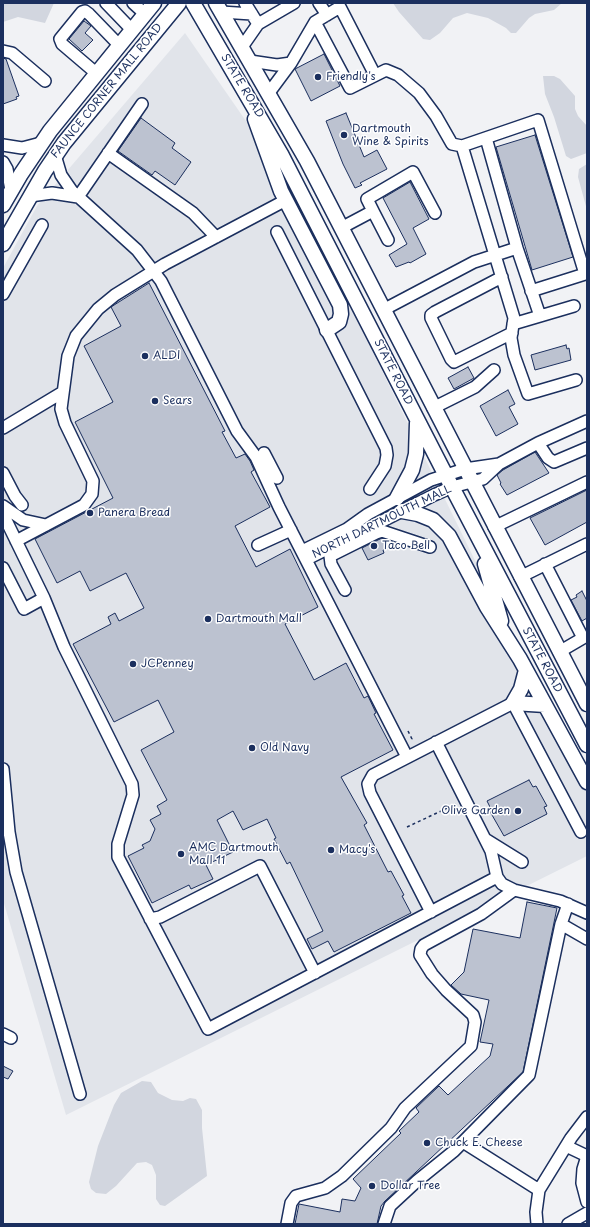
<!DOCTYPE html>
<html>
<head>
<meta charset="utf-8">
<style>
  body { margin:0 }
  #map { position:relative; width:590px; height:1227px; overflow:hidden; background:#f1f2f5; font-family:"Playpen Sans",sans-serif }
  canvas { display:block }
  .frame { position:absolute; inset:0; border:4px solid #1b2f5e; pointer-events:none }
</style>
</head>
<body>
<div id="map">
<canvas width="590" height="1227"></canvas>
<div class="frame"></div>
</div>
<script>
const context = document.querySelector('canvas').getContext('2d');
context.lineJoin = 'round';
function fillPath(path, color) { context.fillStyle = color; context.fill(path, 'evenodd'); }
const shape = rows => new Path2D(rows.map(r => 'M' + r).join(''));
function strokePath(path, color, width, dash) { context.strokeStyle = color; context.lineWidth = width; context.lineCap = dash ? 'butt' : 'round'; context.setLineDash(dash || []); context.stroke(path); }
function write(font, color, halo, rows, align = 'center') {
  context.font = font + ' "Playpen Sans",sans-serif'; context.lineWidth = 3; context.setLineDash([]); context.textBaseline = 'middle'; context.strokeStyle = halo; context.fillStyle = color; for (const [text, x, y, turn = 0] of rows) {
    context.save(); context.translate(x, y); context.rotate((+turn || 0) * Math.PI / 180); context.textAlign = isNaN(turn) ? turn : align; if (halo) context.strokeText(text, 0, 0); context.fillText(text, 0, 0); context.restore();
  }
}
const built = shape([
  [185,33,293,189,587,789,587,856,66,1115,3,900,3,268,37,206]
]);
const green = shape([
  [3,3,54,3,45,23,18,17,3,22],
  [393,3,562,3,554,10,535,14,529,18,516,33,511,33,506,28,488,18,467,13,453,18,440,33,430,40,423,39,399,12],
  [543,76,554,76,560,79,575,96,575,109,578,116,587,126,587,153,571,159,566,156,554,117,545,94],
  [587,164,587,210,578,177,579,169],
  [142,1081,151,1082,158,1093,172,1100,183,1101,190,1098,196,1099,202,1110,202,1128,207,1176,165,1206,160,1205,156,1199,156,1175,152,1165,146,1162,137,1163,116,1186,106,1194,96,1193,91,1189,89,1182,98,1146,114,1105,121,1093]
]);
const building = shape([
  [84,21,91,26,85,33,93,40,82,51,69,39,84,21],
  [324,54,340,86,311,101,295,69,324,54],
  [3,58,6,59,19,96,16,97,17,99,3,104,3,58],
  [346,113,364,157,377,150,387,169,360,183,362,185,355,188,343,164,326,121,346,113],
  [141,118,175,143,172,148,191,162,175,185,155,171,152,175,118,151,141,118],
  [535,135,573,257,532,270,496,147,535,135],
  [410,182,429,219,413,228,426,254,410,263,409,262,396,267,389,255,407,244,383,198,410,182],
  [149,283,225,431,222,432,236,458,245,454,250,461,254,470,251,472,270,507,235,526,256,567,290,549,318,607,285,624,314,680,346,663,364,698,368,696,376,713,374,714,393,750,341,777,367,823,364,825,388,872,391,871,404,895,402,896,411,913,334,952,328,941,312,949,307,939,323,931,290,862,287,864,274,839,276,838,267,819,243,830,233,811,217,820,233,852,206,865,213,879,191,889,189,885,152,903,128,856,144,848,142,845,150,841,155,829,150,820,161,814,157,806,167,800,141,750,174,732,158,700,114,722,73,644,111,624,108,617,115,613,119,621,144,608,126,573,90,591,80,571,57,583,35,539,113,498,75,422,113,402,84,346,121,326,111,307,149,283],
  [566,345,567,349,569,348,571,360,535,370,531,355,566,345],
  [468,367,474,378,454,389,448,378,468,367],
  [508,390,515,404,509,407,518,424,496,436,480,406,508,390],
  [535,452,549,473,507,495,500,484,501,483,497,475,503,470,535,452],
  [587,490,587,522,545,545,530,518,587,490],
  [382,538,388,542,385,544,387,548,383,550,384,553,368,560,362,548,382,538],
  [582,591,587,601,587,618,582,621,571,600,577,597,576,595,582,591],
  [529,780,533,787,536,786,547,806,544,807,547,814,504,836,488,808,490,807,487,801,529,780],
  [527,902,557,908,523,1072,385,1201,381,1206,377,1224,295,1224,299,1204,340,1212,342,1199,355,1201,361,1188,353,1179,401,1133,399,1131,419,1112,416,1108,439,1086,448,1095,490,1056,493,1044,480,1042,489,1000,461,994,451,985,464,972,473,929,520,938,527,902],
  [3,1066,13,1071,8,1079,3,1077,3,1066]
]);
const path = shape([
  [408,731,412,739,411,740],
  [407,827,456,804]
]);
const minor = shape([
  [106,3,132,30],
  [133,3,145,14],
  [245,3,258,24,294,3],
  [319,3,327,15],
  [221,12,252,14],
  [315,22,350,88,386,70,398,75,419,93,436,116,452,144,462,146],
  [242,47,258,24],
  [3,51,12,53,45,81],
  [250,61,277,65,291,63],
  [96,73,62,44,60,39,82,12,85,11,89,14,119,45],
  [268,94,291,63,315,22,340,7,375,75],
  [486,138,517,248,540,316],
  [3,145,22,148,41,143],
  [108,153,193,213,216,237],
  [55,155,61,175,72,191,137,250,161,281,237,431,256,457,279,507,407,757],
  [3,162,7,169,11,190],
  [30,196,52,193,78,197],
  [78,197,142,104],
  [373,211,367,199,413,172,435,213],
  [341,228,373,211,388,240],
  [277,232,386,448,387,455,385,466,370,489],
  [502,277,435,312,431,315,431,318,451,359,454,362,512,333],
  [531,291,585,274,538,120,462,146,514,318,511,338,514,355,528,394,576,380],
  [3,294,42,225],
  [383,310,474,262,517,248],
  [513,324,574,306],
  [433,408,475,387,494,370],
  [3,428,63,392],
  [538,443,548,458,554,462,587,448],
  [264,453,277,478],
  [3,473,15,496,22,505],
  [3,506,23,520,46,525],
  [3,514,44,598,64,647,132,784,133,795,118,844,118,857,208,1029,497,877],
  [494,527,587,482],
  [16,541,84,505,92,494,93,481,65,423,61,409,68,356,76,336,98,309,115,295,165,264,286,200],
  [258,545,291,530],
  [302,551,347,529,368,514,431,480,465,469,499,464,538,443,587,421],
  [307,559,434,495,452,487,483,479,499,464],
  [545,564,583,638,559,652],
  [3,568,24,609,44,598],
  [520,577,587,544],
  [345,590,331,564,330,556,376,533,382,531,430,547],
  [436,742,491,851,497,877,502,884,514,890,560,901,587,913],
  [3,769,9,832,16,872,80,1094],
  [485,839,522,862],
  [431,912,370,793,368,784,373,775,513,703,581,832],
  [150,919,160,917,260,866,315,973],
  [561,924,587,939],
  [3,1034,11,1038],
  [463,1142,539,1190],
  [566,1146,587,1156],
  [587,1156,583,1169,582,1183,587,1202],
  [287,1224,291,1203,296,1196,325,1188,342,1176,391,1128,405,1108,471,1046,475,1022,473,1015,446,990,432,974,420,955,421,949,424,945,481,914,514,890],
  [384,1224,390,1206,417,1181,454,1151,529,1075,561,924,568,904],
  [537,1224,536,1212,539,1190,571,1138,587,1117],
  [568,1224,587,1213]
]);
const major = shape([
  [193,3,281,154,441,466,587,745],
  [216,3,307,161,587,704],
  [255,119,281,191,340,305,341,314,339,322,327,330],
  [3,205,21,174,50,131,154,3],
  [3,244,45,171,64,143,179,3],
  [397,498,412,470,416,454,417,423],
  [402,511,418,514,433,520,449,536,487,607,520,659,587,782],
  [485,564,501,621],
  [513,703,521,689,526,670],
  [513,703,545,705]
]);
const markers = [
  [318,77,4,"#1b2f5e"],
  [344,135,4,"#1b2f5e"],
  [145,356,4,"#1b2f5e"],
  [155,401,4,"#1b2f5e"],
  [90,513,4,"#1b2f5e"],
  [374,546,4,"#1b2f5e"],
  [208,619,4,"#1b2f5e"],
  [133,664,4,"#1b2f5e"],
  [252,748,4,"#1b2f5e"],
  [518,811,4,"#1b2f5e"],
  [331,850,4,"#1b2f5e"],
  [181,854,4,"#1b2f5e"],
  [427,1143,4,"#1b2f5e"],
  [372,1186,4,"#1b2f5e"]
];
const poiNames = [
  ["Friendly's",326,77],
  ["Dartmouth",352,129],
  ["Wine & Spirits",352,142],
  ["ALDI",153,356],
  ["Sears",163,401],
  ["Panera Bread",98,513],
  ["Taco Bell",382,546],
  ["Dartmouth Mall",216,619],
  ["JCPenney",141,664],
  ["Old Navy",260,748],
  ["Olive Garden",510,811,"right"],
  ["AMC Dartmouth",189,848],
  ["Mall 11",189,861],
  ["Macy's",339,850],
  ["Chuck E. Cheese",435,1143],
  ["Dollar Tree",380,1186]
];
const streetNames = [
  ["STATE ROAD",242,86,59],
  ["FAUNCE CORNER MALL ROAD",107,91,-51],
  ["STATE ROAD",393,372,63],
  ["NORTH DARTMOUTH MALL",382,522,-26],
  ["STATE ROAD",542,660,62]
];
fillPath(built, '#e1e4ea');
fillPath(green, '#d2d6df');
fillPath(building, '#bcc2d0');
strokePath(building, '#1b2f5e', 1);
strokePath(minor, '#1b2f5e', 14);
strokePath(major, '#1b2f5e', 17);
strokePath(path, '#1b2f5e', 1.5, [3, 3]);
strokePath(minor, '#fff', 11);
strokePath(major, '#fff', 14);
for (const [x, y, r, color] of markers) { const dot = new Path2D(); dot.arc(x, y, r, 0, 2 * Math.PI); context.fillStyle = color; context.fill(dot); strokePath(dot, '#fff', 1.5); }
write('11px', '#1b2f5e', '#fff', poiNames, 'left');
write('11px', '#1b2f5e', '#fff', streetNames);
</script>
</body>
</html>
